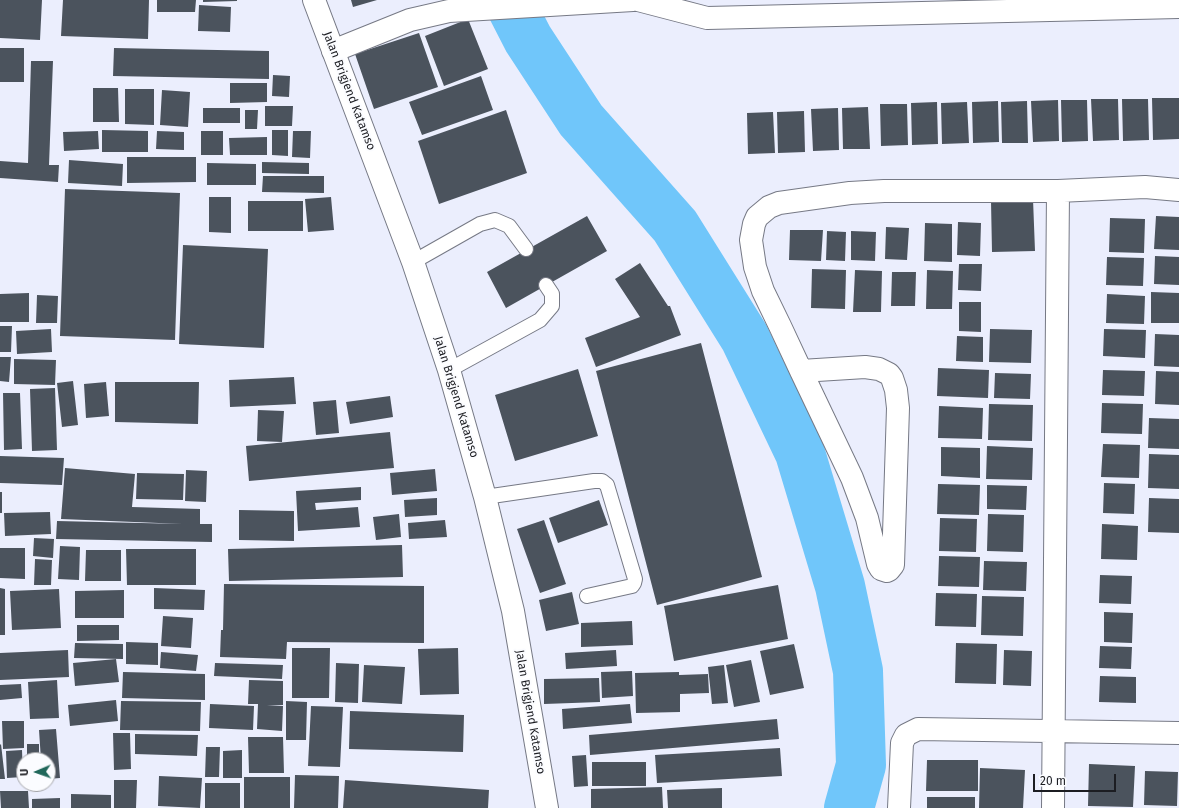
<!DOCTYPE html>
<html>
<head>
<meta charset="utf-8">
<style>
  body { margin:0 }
  #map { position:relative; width:1179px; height:808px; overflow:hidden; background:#ebeefd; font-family:"Fira Sans",sans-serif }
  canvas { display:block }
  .north { position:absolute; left:16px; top:752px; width:40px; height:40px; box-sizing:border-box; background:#fbfcff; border:1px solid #a2a3a7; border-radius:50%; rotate:268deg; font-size:11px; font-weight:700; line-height:16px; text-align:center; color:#1c1d22 }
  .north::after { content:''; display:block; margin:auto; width:14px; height:18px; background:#20675a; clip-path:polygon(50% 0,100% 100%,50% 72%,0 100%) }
  .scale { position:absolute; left:1033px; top:774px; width:83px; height:18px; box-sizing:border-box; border:2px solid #1c1d22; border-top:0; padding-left:5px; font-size:12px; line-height:14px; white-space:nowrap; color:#1c1d22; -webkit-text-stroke:3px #fbfcff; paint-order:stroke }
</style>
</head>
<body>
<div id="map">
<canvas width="1179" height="808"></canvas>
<div class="north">U</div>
<div class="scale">20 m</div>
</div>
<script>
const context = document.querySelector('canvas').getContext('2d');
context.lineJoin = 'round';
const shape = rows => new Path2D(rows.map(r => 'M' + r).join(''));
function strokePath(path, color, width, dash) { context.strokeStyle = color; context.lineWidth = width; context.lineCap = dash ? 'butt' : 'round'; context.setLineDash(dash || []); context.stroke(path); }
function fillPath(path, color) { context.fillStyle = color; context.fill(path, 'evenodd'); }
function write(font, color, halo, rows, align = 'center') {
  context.font = font + ' "Fira Sans",sans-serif'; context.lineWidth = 4; context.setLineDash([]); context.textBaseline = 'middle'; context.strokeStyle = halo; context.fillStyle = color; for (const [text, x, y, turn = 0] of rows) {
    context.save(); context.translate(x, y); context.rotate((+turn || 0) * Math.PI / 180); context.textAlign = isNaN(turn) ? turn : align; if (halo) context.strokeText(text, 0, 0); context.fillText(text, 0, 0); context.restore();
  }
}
const river = shape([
  [508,0,528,39,581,120,675,226,745,338,800,453,840,586,858,671,861,765,849,808]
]);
const building = shape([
  [0,0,42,0,40,40,0,38],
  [63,0,149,0,148,39,61,36],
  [157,0,196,0,195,12,157,12],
  [203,0,237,0,237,1,203,2],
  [351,0,377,0,353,7],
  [199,5,231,7,230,32,198,31],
  [468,19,488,69,444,86,425,36],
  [419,33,438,87,374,109,355,54],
  [0,48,24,48,24,82,0,82],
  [114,48,269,51,269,79,113,76],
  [31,61,53,61,49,165,59,165,58,182,0,178,0,161,28,163],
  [273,75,290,76,289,97,272,96],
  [481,76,493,110,422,135,409,102],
  [230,83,267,83,267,102,230,103],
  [93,88,118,88,119,122,93,122],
  [125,89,154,89,154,125,125,124],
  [162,90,190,92,188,127,160,125],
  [1152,98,1179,98,1179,139,1153,140],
  [1091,99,1118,99,1119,140,1093,141],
  [1122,99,1148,99,1149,140,1123,141],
  [1058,100,1059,141,1033,142,1031,101],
  [1061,100,1087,100,1088,141,1062,142],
  [998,101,999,142,973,143,972,102],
  [1027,101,1028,143,1002,143,1001,102],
  [937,102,938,144,912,145,911,103],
  [967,102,969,143,942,144,941,103],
  [880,104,907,104,908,145,881,146],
  [265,106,293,106,292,126,265,126],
  [868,107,870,149,843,149,842,108],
  [203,108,240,108,240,123,203,123],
  [838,108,839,150,813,151,811,109],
  [245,110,258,110,257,129,245,129],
  [506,110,527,173,439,204,418,141],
  [804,111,805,152,778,153,777,112],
  [773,112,775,153,748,154,747,113],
  [102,130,148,131,148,152,102,152],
  [272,130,288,130,288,156,272,155],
  [98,131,99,149,64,151,63,132],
  [157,131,184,132,184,150,156,149],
  [201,131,223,131,223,155,201,155],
  [293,131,311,131,310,158,292,157],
  [267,137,267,155,230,155,229,138],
  [127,157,196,157,196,182,127,183],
  [69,160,123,164,122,186,68,183],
  [262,162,309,163,309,174,262,173],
  [207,163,256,164,256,185,207,185],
  [263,176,324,176,324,193,262,192],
  [65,189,180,193,175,340,60,336],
  [209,197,231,197,231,233,209,232],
  [331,197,334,230,308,232,305,199],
  [1033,199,1035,251,992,252,991,201],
  [248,201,303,201,303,231,248,231],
  [587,216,607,251,506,308,487,272],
  [1156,216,1179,217,1179,250,1154,249],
  [1110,218,1145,219,1144,253,1109,252],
  [958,222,981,223,980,256,957,255],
  [925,223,952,224,952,262,924,261],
  [886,227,909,228,907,260,885,259],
  [790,230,823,230,821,261,789,260],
  [827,231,846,232,845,261,826,260],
  [851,231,876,232,875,261,851,260],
  [183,245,268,249,264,348,179,344],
  [1155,256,1179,257,1179,285,1154,284],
  [1107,257,1144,258,1143,286,1106,285],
  [640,263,668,306,670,306,681,335,596,367,585,338,640,317,615,279],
  [959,264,982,264,981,291,958,290],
  [812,269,846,270,845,309,811,308],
  [855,270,882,271,881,312,853,312],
  [927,270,953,271,952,309,926,309],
  [892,272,916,272,915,306,891,306],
  [1151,292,1179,293,1179,323,1151,323],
  [29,293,29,322,0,322,0,294],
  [1107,294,1145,296,1144,324,1106,323],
  [37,295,58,296,57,323,36,323],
  [959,302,981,302,981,332,959,331],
  [0,326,12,326,11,352,0,352],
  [51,329,52,352,17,354,16,331],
  [990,329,1032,330,1031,363,989,362],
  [1104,329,1146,330,1145,358,1103,356],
  [1155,334,1179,335,1179,367,1154,366],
  [957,336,983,337,983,362,956,361],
  [701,343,762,577,657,605,596,371],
  [0,357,11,357,9,382,0,381],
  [14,359,56,360,55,385,14,384],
  [938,368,989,370,988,398,937,396],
  [578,369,598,436,515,461,495,395],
  [1103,370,1145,371,1144,396,1102,395],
  [1156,371,1179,372,1179,405,1155,404],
  [995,373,1031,374,1030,399,994,398],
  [294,377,296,404,230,407,229,380],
  [73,381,78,425,62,427,57,383],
  [106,382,109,416,86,418,84,384],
  [115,382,199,382,198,424,115,422],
  [55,388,57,450,32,451,30,389],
  [3,393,20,393,22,449,4,450],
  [390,396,393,417,350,424,346,402],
  [336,400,339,433,316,435,313,402],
  [1102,403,1143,404,1142,434,1101,433],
  [989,404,1033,405,1032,441,988,440],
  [939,406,983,408,982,439,938,438],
  [258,410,284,411,282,442,257,441],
  [1149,418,1179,419,1179,449,1148,448],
  [390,432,394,468,249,481,246,446],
  [1103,444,1140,445,1139,478,1101,477],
  [987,446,1033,448,1032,480,986,479],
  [941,447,980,448,980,478,941,476],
  [1149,454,1179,455,1179,489,1148,488],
  [0,456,64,458,62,485,0,483],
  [65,468,135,474,132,507,200,509,200,524,212,524,212,542,56,539,57,521,183,524,61,519],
  [435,469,437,491,392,495,390,473],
  [186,470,207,471,206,502,185,501],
  [137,473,184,474,183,500,136,499],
  [1104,483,1135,484,1134,514,1103,513],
  [938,484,980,485,979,515,937,514],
  [987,485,1027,486,1026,510,987,509],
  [361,487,361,500,315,503,316,510,358,507,360,527,298,531,296,491],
  [0,492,2,492,2,513,0,513],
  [437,498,437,515,405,517,404,500],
  [1149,498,1179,499,1179,533,1148,532],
  [599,500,608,525,558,543,549,518],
  [239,510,294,511,294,541,239,540],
  [50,512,51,534,5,536,4,513],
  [399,514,401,537,376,540,373,517],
  [988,514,1024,515,1023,552,987,551],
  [940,518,977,519,976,552,939,551],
  [445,520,447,537,409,539,408,523],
  [544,520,566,584,540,593,517,529],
  [1102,524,1138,526,1137,560,1101,559],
  [34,538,54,539,53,558,33,556],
  [402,545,403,577,229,581,228,549],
  [60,546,80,547,79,580,58,579],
  [0,548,25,548,25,579,0,578],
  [126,549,196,549,196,585,127,585],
  [86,550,121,550,121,581,85,581],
  [939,556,980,557,979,587,938,586],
  [35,559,52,560,51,585,34,585],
  [984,561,1027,562,1026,591,983,590],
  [1100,575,1132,576,1131,604,1099,603],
  [224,584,424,586,424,643,287,642,286,659,220,657,221,630,223,630],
  [778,585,788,639,674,661,664,606],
  [0,588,5,589,5,635,0,635],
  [154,588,205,590,204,610,154,609],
  [59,589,61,628,12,630,10,591],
  [124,590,124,618,75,618,75,591],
  [572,592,579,624,546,631,539,600],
  [936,593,977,594,976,627,935,626],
  [982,596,1024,597,1023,636,981,635],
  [1104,612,1133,613,1132,643,1104,642],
  [163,616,193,618,191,648,161,646],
  [632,621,633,645,581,647,581,623],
  [77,625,119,625,119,640,77,641],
  [126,642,158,643,158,665,126,664],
  [75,643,123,644,123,659,74,658],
  [956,643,997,644,996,684,955,683],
  [794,644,804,688,770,695,760,651],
  [1100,646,1132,647,1131,669,1099,668],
  [292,648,330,648,329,698,292,698],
  [458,648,459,694,420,695,418,649],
  [68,650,69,677,0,680,0,653],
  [616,650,617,666,566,669,565,653],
  [1004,650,1032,651,1031,686,1003,685],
  [161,652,198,655,196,671,160,668],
  [116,659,119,682,75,686,73,663],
  [751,660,760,702,734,707,726,665],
  [215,663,283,665,282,679,214,676],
  [336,663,359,664,358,703,335,702],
  [364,665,405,667,402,704,362,702],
  [724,665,728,703,712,704,708,667],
  [632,671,633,696,602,698,601,672],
  [123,672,205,674,205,700,122,698],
  [679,672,679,675,708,674,709,693,680,694,680,712,636,713,635,673],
  [1100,676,1136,677,1136,703,1099,702],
  [599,678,600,702,544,704,544,679],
  [57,680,59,718,30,719,28,682],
  [249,680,283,681,283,705,267,705,283,706,282,731,257,729,258,704,248,704],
  [21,684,22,698,0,700,0,685],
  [116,700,118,721,70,726,68,705],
  [121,701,201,702,200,731,120,730],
  [286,701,307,702,306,740,286,740],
  [210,704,254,706,253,730,209,728],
  [630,704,632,723,563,729,562,709],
  [311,706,343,707,340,767,308,766],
  [350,711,464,715,463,752,349,749],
  [777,719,779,739,590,755,589,735],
  [2,721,24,721,24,748,3,749],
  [56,729,60,778,48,779,48,760,41,760,39,730],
  [113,733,130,733,131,769,114,770],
  [135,734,198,735,197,756,135,754],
  [248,737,283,737,284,773,249,773],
  [1,744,5,779,0,779,0,745],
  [27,744,39,744,39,760,27,760],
  [206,747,220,747,219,777,205,777],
  [780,748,782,776,657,783,655,755],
  [22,750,23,777,7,778,6,751],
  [242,750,242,778,223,778,223,751],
  [586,755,588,786,574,787,572,756],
  [927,760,978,760,978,791,926,791],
  [592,762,646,762,646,786,592,786],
  [1089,764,1135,766,1133,807,1088,806],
  [980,768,1025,770,1023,808,979,808],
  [1145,771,1178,772,1177,806,1144,805],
  [295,775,339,776,338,808,294,808],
  [159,776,202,778,200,808,158,806],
  [244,777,290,777,290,808,244,808],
  [114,780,137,780,136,808,114,808],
  [345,780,489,790,488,808,343,808],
  [205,783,240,783,240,808,205,808],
  [662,787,663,808,591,808,591,789],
  [722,788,722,808,668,808,667,790],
  [0,791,28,791,29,808,1,808],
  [71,794,111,795,111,808,71,808],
  [927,797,975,797,975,808,927,808],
  [60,798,60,808,32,808,32,799]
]);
const lane = shape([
  [413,262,480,224,495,220,509,226,526,249],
  [449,370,540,320,552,306,552,294,546,285],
  [485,497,594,481,602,481,607,485,635,579,634,583,632,586,587,596]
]);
const street = shape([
  [638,0,707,18,1179,7],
  [333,51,410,20,449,11,633,0],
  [801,371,865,367,879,369,889,374,892,378,896,390,898,408,893,565,889,570,887,571,881,569,878,564,867,518,852,478,801,371,780,326,763,291,755,267,751,240,754,224,757,217,769,207,779,203,850,193,884,191,1058,191,1145,187,1179,190],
  [899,808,902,743,906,735,918,729,1179,733],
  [1053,808,1058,191]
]);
const secondary = shape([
  [314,0,413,262,449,370,485,497,513,611,547,808]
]);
const streetNames = [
  ["Jalan Brigjend Katamso",349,91,69],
  ["Jalan Brigjend Katamso",456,397,73],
  ["Jalan Brigjend Katamso",530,712,80]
];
strokePath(river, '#70c6fa', 50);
fillPath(building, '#4b535d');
strokePath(lane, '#767985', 16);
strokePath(street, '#767985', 24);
strokePath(secondary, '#767985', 24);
strokePath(lane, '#fff', 14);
strokePath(street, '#fff', 22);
strokePath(secondary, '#fff', 22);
write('12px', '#1c1d22', '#fbfcff', streetNames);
</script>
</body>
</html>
